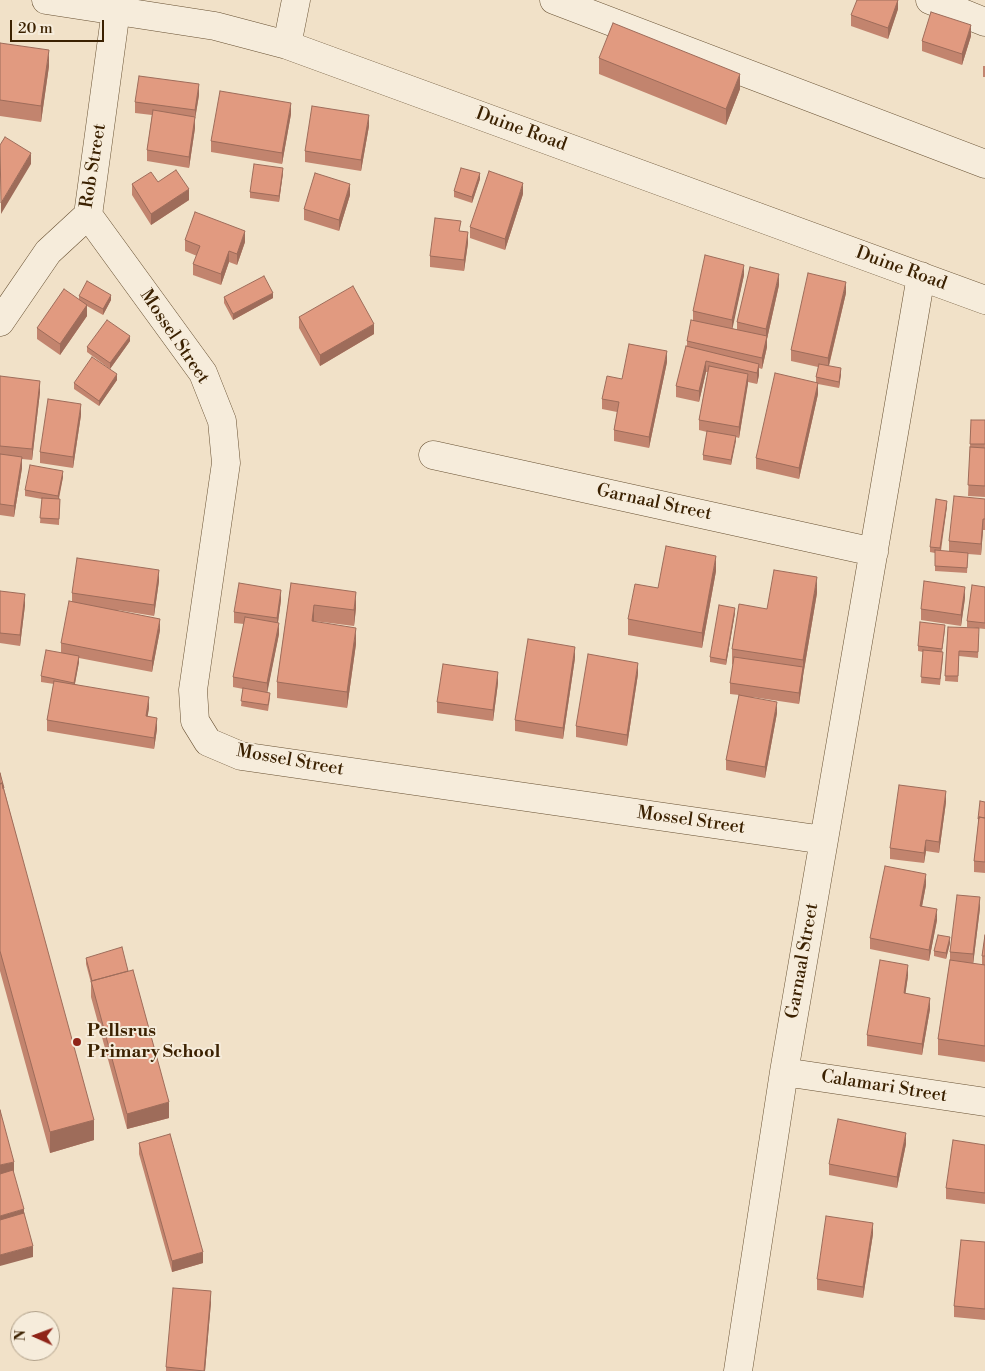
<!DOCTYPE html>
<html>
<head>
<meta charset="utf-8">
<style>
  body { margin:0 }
  #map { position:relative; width:985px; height:1371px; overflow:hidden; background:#f1e1c8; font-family:"Libre Bodoni",serif }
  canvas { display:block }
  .north { position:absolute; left:10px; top:1311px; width:50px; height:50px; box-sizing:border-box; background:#f6ecdb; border:1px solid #ab9b84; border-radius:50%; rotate:272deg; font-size:14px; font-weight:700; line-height:20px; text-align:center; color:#3b2101 }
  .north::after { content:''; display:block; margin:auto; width:18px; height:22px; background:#8f2418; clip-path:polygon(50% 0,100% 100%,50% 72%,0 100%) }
  .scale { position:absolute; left:10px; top:20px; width:94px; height:22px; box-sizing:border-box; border:2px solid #3b2101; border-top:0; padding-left:6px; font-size:15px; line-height:18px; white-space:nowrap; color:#3b2101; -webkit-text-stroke:4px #f6ecdb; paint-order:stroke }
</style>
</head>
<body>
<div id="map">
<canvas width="985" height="1371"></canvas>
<div class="north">N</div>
<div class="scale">20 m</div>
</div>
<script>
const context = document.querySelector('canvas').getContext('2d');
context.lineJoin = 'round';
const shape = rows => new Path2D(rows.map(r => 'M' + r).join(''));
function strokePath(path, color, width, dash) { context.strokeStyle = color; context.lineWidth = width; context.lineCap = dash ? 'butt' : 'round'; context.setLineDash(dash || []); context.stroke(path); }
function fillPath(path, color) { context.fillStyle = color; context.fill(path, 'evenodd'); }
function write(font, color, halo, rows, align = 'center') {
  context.font = font + ' "Libre Bodoni",serif'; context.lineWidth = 4; context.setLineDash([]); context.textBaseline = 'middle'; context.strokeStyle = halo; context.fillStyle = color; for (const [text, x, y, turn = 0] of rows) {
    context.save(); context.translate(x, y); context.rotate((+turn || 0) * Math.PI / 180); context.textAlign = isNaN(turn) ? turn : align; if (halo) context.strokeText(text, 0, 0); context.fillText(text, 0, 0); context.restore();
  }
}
const minor = shape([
  [46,0,215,26,287,45,985,300],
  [554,0,985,164],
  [930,0,985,22],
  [287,45,296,0],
  [88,215,203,373,222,421,226,463,193,690,195,721,208,742,241,756,824,840],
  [0,322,48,252,88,215,116,10],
  [433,455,874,552],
  [784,1072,985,1102],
  [738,1371,784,1072,921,276]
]);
const wall = shape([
  [898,0,898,9,888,39,851,26,851,15],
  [971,36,962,65,922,51,922,41],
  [0,43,49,66,41,122,0,116],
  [599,58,740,89,726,125,599,74],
  [983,66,985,66,985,77,983,77],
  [199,95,195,119,195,128,189,168,147,161,147,150,152,115,135,113,135,102],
  [291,114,282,164,211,152,211,141],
  [369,126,361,171,305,162,305,151],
  [283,173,279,202,250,198,250,192],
  [480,179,472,203,454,197,454,191],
  [158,182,189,200,151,225,132,195,132,184],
  [523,194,505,250,470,238,470,227],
  [350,195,339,231,304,220,304,209],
  [461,231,468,243,464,271,430,267,430,256],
  [185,240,245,242,237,265,229,262,221,285,193,275,193,264,197,256,185,251],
  [744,275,732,328,737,330,737,322,779,285,767,339,767,347,762,369,759,368,759,375,757,384,748,382,739,438,736,437,731,465,703,460,703,455,707,432,699,430,699,420,708,372,706,372,699,402,676,397,676,386,687,346,687,341,693,320,693,311],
  [846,293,829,366,841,374,839,388,818,384,818,394,799,479,756,469,756,458,816,383,816,377,818,367,791,361,791,350],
  [79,296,111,300,103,315,87,306,87,316,60,355,37,339,37,328,79,299],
  [224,297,273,298,233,320,224,303],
  [299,317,374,334,320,366,299,328],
  [130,341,110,369,87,352,87,347],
  [667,362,649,448,614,441,614,430,617,412,602,409,602,399,622,379],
  [0,376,40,392,32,460,22,459,22,468,14,517,0,515],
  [117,380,99,406,74,389,74,383],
  [81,415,73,468,40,463,40,452],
  [971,420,985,420,985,497,968,496,970,447],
  [63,477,59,499,60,499,59,525,40,523,42,499,25,496,25,490],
  [985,499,985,530,983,530,981,555,968,554,967,573,935,571,935,553,930,552,930,547,947,506,941,551,949,551,949,541],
  [716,571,702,648,628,635,628,619,658,588],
  [159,581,154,616,117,610,160,630,152,672,79,658,79,662,75,684,149,708,147,717,157,729,154,749,47,731,47,720,54,684,41,682,41,676,61,653,61,643,72,601,72,593],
  [291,583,356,608,354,626,314,621,314,622,356,644,347,708,277,698,277,682],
  [985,587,985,629,967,627,967,621],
  [0,591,25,605,20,646,0,643],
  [817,593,803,676,799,704,752,697,777,713,765,778,726,770,726,760,739,695,730,694,730,683,733,665,732,664,732,649,767,609],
  [965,598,961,626,921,620,921,609],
  [281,600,278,623,279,634,267,692,270,698,268,711,241,706,243,689,233,687,233,677,244,624,234,623,234,612],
  [735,613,726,665,710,662,710,657],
  [948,627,979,634,978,658,959,656,958,682,945,681],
  [945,630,942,652,943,658,940,685,921,683,923,652,918,651,918,646],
  [575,658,563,739,515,731,515,720],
  [638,674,627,746,576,737,576,726],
  [498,683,493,721,437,713,437,702],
  [0,773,94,1140,50,1153,0,971],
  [946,802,939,853,926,851,924,863,890,859,890,848],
  [985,802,985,873,974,872,974,861,978,825,978,819],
  [926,885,922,906,937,920,929,961,870,949,870,938],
  [980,908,973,964,982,965,982,956,985,935,985,1062,938,1055,938,1039,950,960,950,952],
  [950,943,946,959,934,956,934,951],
  [86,958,169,1118,127,1129,91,997,91,983,86,964],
  [908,976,905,994,930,1009,922,1055,867,1046,867,1035],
  [139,1143,203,1263,172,1272,139,1154],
  [906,1144,897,1188,829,1175,829,1164],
  [985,1145,985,1204,946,1199,946,1188],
  [873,1234,863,1298,817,1290,817,1279],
  [985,1242,985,1320,954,1317,954,1306],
  [211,1302,205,1371,166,1371,166,1367]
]);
const shadedWall = shape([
  [898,0,898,9,888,39,888,28],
  [971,25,971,36,962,65,962,54],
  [49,50,49,66,41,122,41,106],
  [740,74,740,89,726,125,726,109],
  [199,84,199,95,195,119,195,128,189,168,189,157,195,119,195,110],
  [291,103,291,114,282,164,282,153],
  [369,115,369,126,361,171,361,160],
  [31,153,31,164,1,214,1,203],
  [283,168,283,173,279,202,279,196],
  [480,173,480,179,472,203,472,197],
  [523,183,523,194,505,250,505,239],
  [350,184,350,195,339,231,339,220],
  [189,189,189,200,151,225,151,214],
  [245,231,245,242,237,265,237,254],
  [468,232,468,243,464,271,464,260],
  [229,251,229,262,221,285,221,274],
  [744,265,744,275,732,331,732,320],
  [779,274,779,285,767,339,767,347,762,369,762,358,766,337,766,329],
  [846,282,846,293,828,369,828,358],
  [273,293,273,298,233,320,233,314],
  [111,295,111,300,103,315,103,309],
  [87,305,87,316,60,355,60,344],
  [374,324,374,334,320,366,320,355],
  [130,336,130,341,110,369,110,363],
  [667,351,667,362,649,448,649,437],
  [706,361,706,372,699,402,699,391],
  [759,364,759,375,757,384,757,373],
  [841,368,841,374,839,388,839,382],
  [117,374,117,380,99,406,99,401],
  [748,374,748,384,739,438,739,427],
  [40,381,40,392,32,460,32,449],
  [818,383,818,394,799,479,799,468],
  [81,404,81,415,73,468,73,457],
  [736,436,736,441,731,465,731,460],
  [22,457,22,468,14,517,14,506],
  [63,471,63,477,58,501,58,496],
  [947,501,947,506,940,553,940,548],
  [983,519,983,530,981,555,981,544],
  [716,556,716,571,702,648,702,633],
  [159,570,159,581,154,616,154,605],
  [817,577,817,593,803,676,803,660],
  [965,587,965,598,961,626,961,615],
  [281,590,281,600,277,629,277,618],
  [356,592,356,608,354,626,354,610],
  [25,594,25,605,20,646,20,635],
  [314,605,314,621,312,637,312,621],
  [735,608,735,613,726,665,726,660],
  [160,619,160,630,152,672,152,661],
  [279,623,279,634,267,694,267,683],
  [356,628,356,644,347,708,347,692],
  [575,647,575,658,563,739,563,728],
  [79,656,79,662,74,688,74,683],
  [638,663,638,674,627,746,627,735],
  [803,667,803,678,799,704,799,693],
  [498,672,498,683,493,721,493,710],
  [149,697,149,708,146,727,146,716],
  [777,702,777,713,765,778,765,767],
  [157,718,157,729,154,749,154,738],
  [946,791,946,802,939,853,939,842],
  [926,840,926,851,924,863,924,853],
  [926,874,926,885,920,917,920,906],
  [980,897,980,908,973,965,973,954],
  [937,909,937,920,929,961,929,950],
  [950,937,950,943,946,959,946,953],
  [908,965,908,976,904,1004,904,993],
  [930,998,930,1009,922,1055,922,1044],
  [169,1102,169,1118,127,1129,127,1114],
  [94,1120,94,1140,50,1153,50,1132],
  [906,1133,906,1144,897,1188,897,1177],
  [14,1162,14,1172,0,1176,0,1165],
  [24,1209,24,1220,0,1227,0,1216],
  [873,1223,873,1234,863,1298,863,1287],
  [33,1246,33,1257,0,1266,0,1255],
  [203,1252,203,1263,172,1272,172,1261],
  [211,1291,211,1302,205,1371,204,1371]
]);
const building = shape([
  [857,0,898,0,888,28,851,15,857,0],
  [931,12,971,25,962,54,922,41,931,12],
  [613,23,740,74,726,109,599,58,613,23],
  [0,43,49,50,41,106,0,100,0,43],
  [139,76,199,84,195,110,135,102,139,76],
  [220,91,291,103,282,153,211,141,220,91],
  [312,106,369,115,361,160,305,151,312,106],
  [153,110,195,117,189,157,147,150,153,110],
  [5,137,31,153,1,203,0,145,5,137],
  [254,164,283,168,279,196,250,192,254,164],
  [461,168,480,173,472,197,454,191,461,168],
  [176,170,189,189,151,214,132,184,151,172,158,182,176,170],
  [489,171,523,183,505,239,470,227,489,171],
  [315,173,350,184,339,220,304,209,315,173],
  [195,212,245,231,237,254,229,251,221,274,193,264,200,246,185,240,195,212],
  [435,218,461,221,459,231,468,232,464,260,430,256,435,218],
  [705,255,744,265,732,320,693,311,705,255],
  [750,267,779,274,766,329,737,322,750,267],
  [808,273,846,282,828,358,791,350,808,273],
  [264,276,273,293,233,314,224,297,264,276],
  [87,281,111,295,103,309,79,296,87,281],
  [353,286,374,324,320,355,299,317,353,286],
  [64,289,87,305,60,344,37,328,64,289],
  [107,320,130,336,110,363,87,347,107,320],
  [691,320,767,336,762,358,687,341,691,320],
  [629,344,667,351,649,437,614,430,619,402,602,399,607,376,622,379,629,344],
  [686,346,759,364,757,373,706,361,699,391,676,386,686,346],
  [92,357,117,374,99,401,74,383,92,357],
  [819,364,841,368,839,382,816,377,819,364],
  [709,366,748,374,739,427,699,420,709,366],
  [775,373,818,383,799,468,756,458,775,373],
  [0,376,40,381,32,449,0,446,0,376],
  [48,399,81,404,73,457,40,452,48,399],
  [971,420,985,420,985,444,970,444,971,420],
  [707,431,736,436,731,460,703,455,707,431],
  [970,447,985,448,985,486,968,485,970,447],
  [0,454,22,457,14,506,0,504,0,454],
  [30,465,63,471,58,496,25,490,30,465],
  [954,496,985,499,985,519,983,519,981,544,949,541,954,496],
  [42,498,60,499,59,519,40,518,42,498],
  [936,499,947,501,940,548,930,547,936,499],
  [666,546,716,556,702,633,628,619,635,584,658,588,666,546],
  [935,550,968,553,967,568,935,566,935,550],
  [77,558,159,570,154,605,72,593,77,558],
  [774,570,817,577,803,660,732,649,739,604,767,609,774,570],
  [924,581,965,587,961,615,921,609,924,581],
  [239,583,281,590,277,618,234,612,239,583],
  [291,583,356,592,354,610,314,605,312,621,356,628,347,692,277,682,291,583],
  [972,585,985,587,985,623,967,621,972,585],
  [0,591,25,594,20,635,0,633,0,591],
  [69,601,160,619,152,661,61,643,69,601],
  [719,605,735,608,726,660,710,657,719,605],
  [245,617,279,623,267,683,233,677,245,617],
  [920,622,945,625,942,649,918,646,920,622],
  [948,627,979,628,978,652,959,651,958,676,945,676,948,627],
  [528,639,575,647,563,728,515,720,528,639],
  [46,650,79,656,74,683,41,676,46,650],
  [923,650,943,652,940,679,921,677,923,650],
  [588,654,638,663,627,735,576,726,588,654],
  [734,657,803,667,799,693,730,683,734,657],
  [443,664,498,672,493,710,437,702,443,664],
  [54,681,149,697,146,716,157,718,154,738,47,720,54,681],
  [243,688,270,693,268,705,241,701,243,688],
  [739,695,777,702,765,767,726,760,739,695],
  [0,773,4,788,3,789,2,783,0,784,0,773],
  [2,783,94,1120,50,1132,0,951,0,784,2,783],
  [899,785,946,791,939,842,926,840,924,853,890,848,899,785],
  [980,801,985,802,985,818,979,817,979,819,978,819,980,801],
  [979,817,985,818,985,862,974,861,979,817],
  [885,866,926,874,920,906,937,909,929,950,870,938,885,866],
  [957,895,980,897,973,954,950,952,957,895],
  [938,935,950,937,946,953,934,951,938,935],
  [985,935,985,956,982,956,985,935],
  [122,947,128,971,92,981,86,958,122,947],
  [880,960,908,965,904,993,930,998,922,1044,867,1035,880,960],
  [950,960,985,965,985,1046,938,1039,950,960],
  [133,970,169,1102,127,1114,91,981,133,970],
  [0,1110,14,1162,0,1165,0,1110],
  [838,1119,906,1133,897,1177,829,1164,838,1119],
  [170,1134,203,1252,172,1261,139,1143,170,1134],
  [953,1140,985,1145,985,1193,946,1188,953,1140],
  [13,1170,24,1209,0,1216,0,1174,13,1170],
  [24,1213,33,1246,0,1255,0,1220,24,1213],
  [826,1216,873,1223,863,1287,817,1279,826,1216],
  [961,1240,985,1242,985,1309,954,1306,961,1240],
  [173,1288,211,1291,204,1371,166,1367,173,1288]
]);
const markers = [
  [77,1042,5,"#8f2418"]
];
const streetNames = [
  ["Duine Road",521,130,20],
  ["Rob Street",94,166,-81],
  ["Duine Road",901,269,20],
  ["Mossel Street",174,337,56],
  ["Garnaal Street",654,503,12],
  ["Mossel Street",290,761,10],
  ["Mossel Street",691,821,8],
  ["Garnaal Street",803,961,-80],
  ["Calamari Street",884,1087,9]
];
const poiNames = [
  ["Pellsrus",87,1032],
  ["Primary School",87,1053]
];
strokePath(minor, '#685133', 29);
strokePath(minor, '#f6ecdb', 28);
fillPath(wall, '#c2846e');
fillPath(shadedWall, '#9e6c5a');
fillPath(building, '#e19a80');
strokePath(building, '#9e6c5a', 1);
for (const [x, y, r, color] of markers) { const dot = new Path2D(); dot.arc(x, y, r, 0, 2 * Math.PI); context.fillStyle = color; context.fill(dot); strokePath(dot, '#f6ecdb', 2); }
write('18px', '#3b2101', '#f6ecdb', streetNames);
write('bold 18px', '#3b2101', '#f6ecdb', poiNames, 'left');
</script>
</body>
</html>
